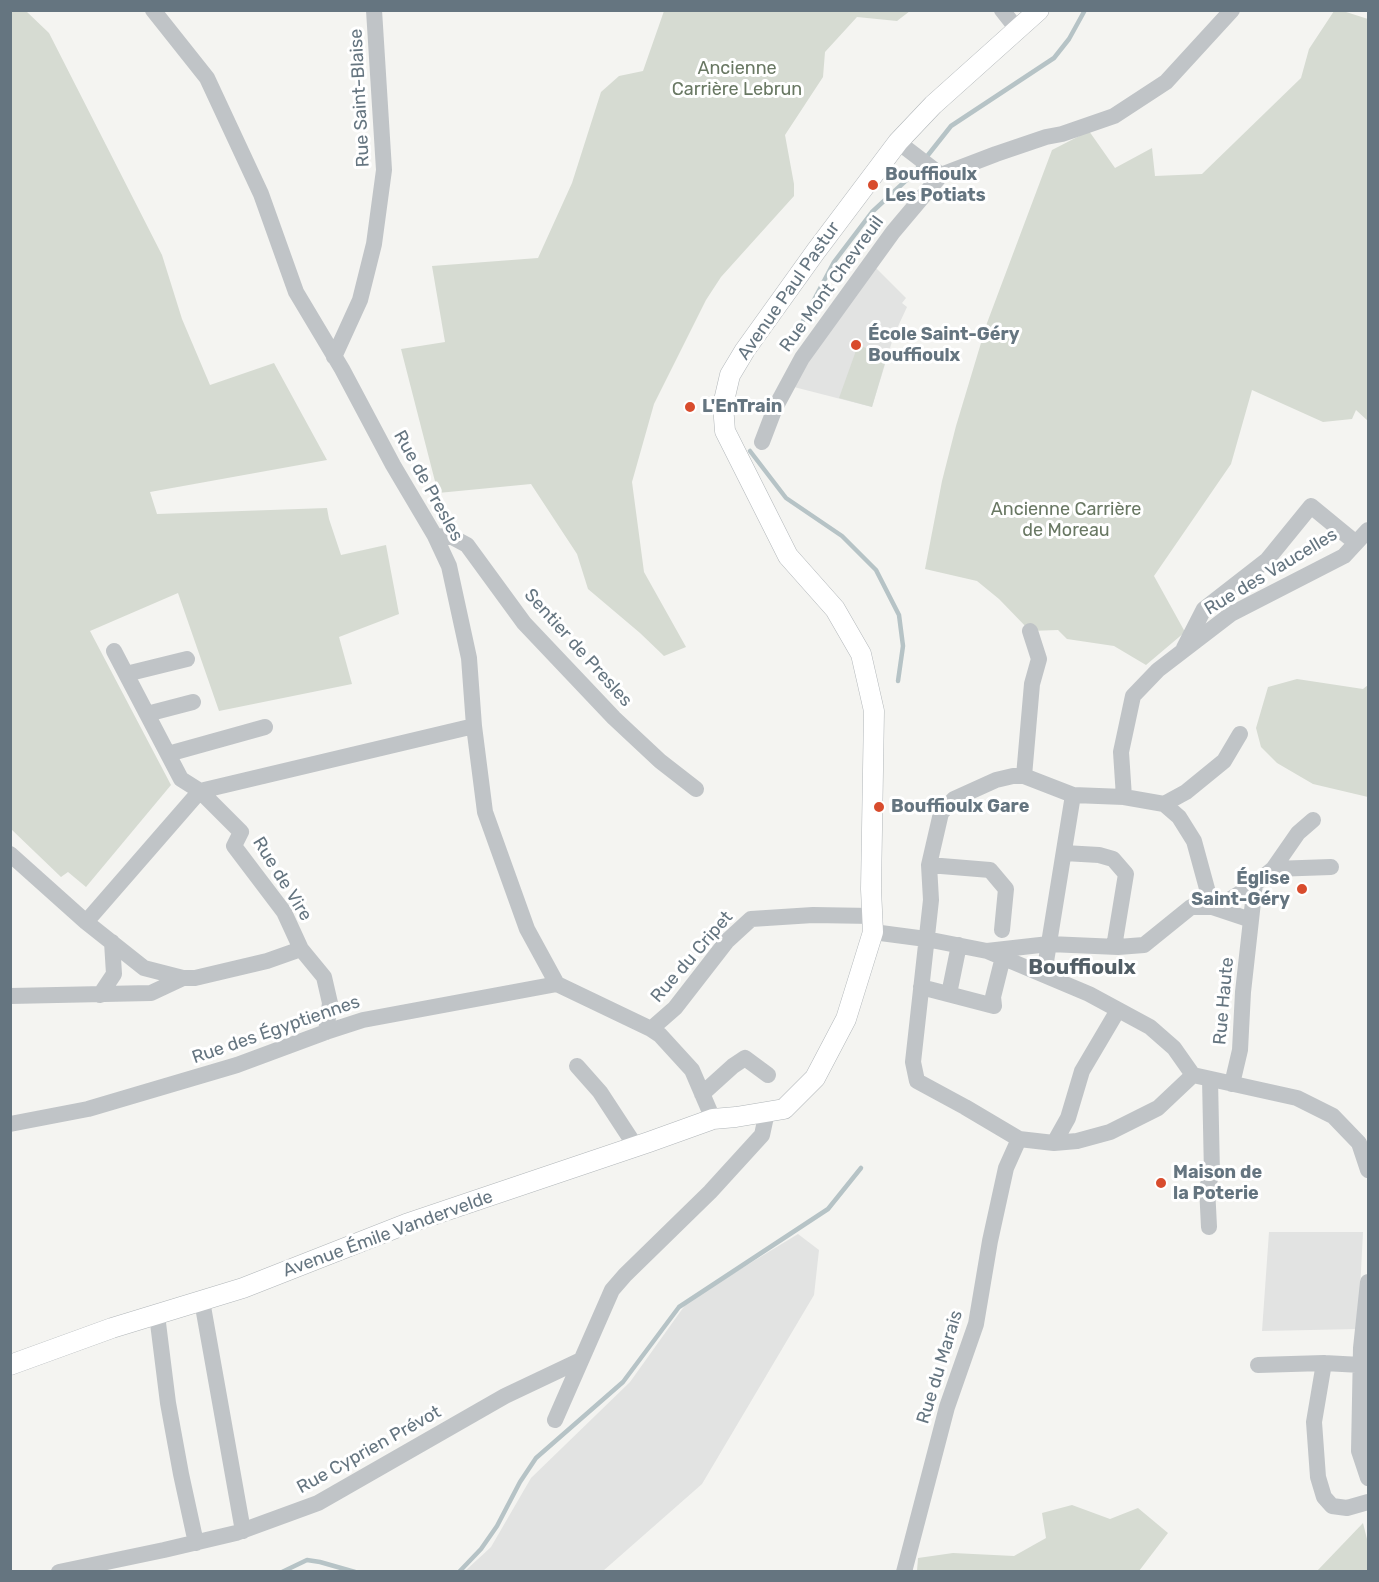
<!DOCTYPE html>
<html>
<head>
<meta charset="utf-8">
<style>
  body { margin:0 }
  #map { position:relative; width:1379px; height:1582px; overflow:hidden; background:#f4f4f1; font-family:Rubik,sans-serif }
  canvas { display:block }
  .frame { position:absolute; inset:0; border:12px solid #657580; pointer-events:none }
</style>
</head>
<body>
<div id="map">
<canvas width="1379" height="1582"></canvas>
<div class="frame"></div>
</div>
<script>
const context = document.querySelector('canvas').getContext('2d');
context.lineJoin = 'round';
function fillPath(path, color) { context.fillStyle = color; context.fill(path, 'evenodd'); }
const shape = rows => new Path2D(rows.map(r => 'M' + r).join(''));
function strokePath(path, color, width, dash) { context.strokeStyle = color; context.lineWidth = width; context.lineCap = dash ? 'butt' : 'round'; context.setLineDash(dash || []); context.stroke(path); }
function write(font, color, halo, rows, align = 'center') {
  context.font = font + ' Rubik,sans-serif'; context.lineWidth = 6; context.setLineDash([]); context.textBaseline = 'middle'; context.strokeStyle = halo; context.fillStyle = color; for (const [text, x, y, turn = 0] of rows) {
    context.save(); context.translate(x, y); context.rotate((+turn || 0) * Math.PI / 180); context.textAlign = isNaN(turn) ? turn : align; if (halo) context.strokeText(text, 0, 0); context.fillText(text, 0, 0); context.restore();
  }
}
const built = shape([
  [876,268,906,298,902,303,907,307,894,335,872,407,790,386],
  [1269,1232,1363,1232,1358,1329,1262,1331],
  [798,1234,819,1250,814,1295,702,1484,603,1571,465,1571,491,1547,531,1478,630,1382,688,1301]
]);
const green = shape([
  [10,11,26,11,49,33,162,255,182,319,210,385,274,363,327,460,150,492,157,514,327,508,329,519,341,555,386,545,399,614,339,637,352,684,219,711,178,593,90,631,171,785,86,887,68,872,61,877,11,829],
  [664,11,910,11,897,21,857,17,825,52,823,77,785,135,794,184,794,196,721,277,706,300,654,404,632,482,644,572,686,647,664,656,640,633,588,589,577,554,531,484,438,493,401,349,445,342,432,266,538,258,572,183,601,92,619,76,643,71],
  [1334,11,1343,11,1368,19,1368,421,1356,410,1352,419,1323,422,1252,390,1231,464,1154,576,1185,632,1146,665,1114,646,1067,639,1058,630,1030,631,999,599,977,581,925,569,942,481,956,426,987,323,1052,150,1089,131,1115,168,1152,148,1155,176,1202,174,1301,78,1309,49],
  [858,345,887,356,872,407,839,398],
  [1297,679,1363,689,1368,685,1368,797,1313,784,1277,763,1261,747,1256,728,1268,687],
  [1072,1505,1110,1519,1138,1508,1168,1533,1139,1571,917,1571,918,1558,953,1553,1014,1556,1046,1538,1042,1513],
  [1363,1523,1368,1543,1368,1571,1317,1571]
]);
const stream = shape([
  [796,334,834,262,872,212,913,174,951,126,1054,58,1069,39,1085,10],
  [750,451,786,498,842,536,876,570,899,615,903,646,898,681],
  [282,1572,307,1560,320,1562,355,1572],
  [459,1572,481,1549,497,1526,520,1482,536,1458,623,1382,679,1307,828,1209,861,1168]
]);
const minor = shape([
  [153,10,207,78,261,194,296,292,342,369,393,465,435,536,449,566,469,658,474,726,485,812,527,929,557,984,651,1029,660,1035,692,1070,713,1119],
  [1002,10,1017,29],
  [898,142,941,175],
  [334,357,360,300,374,244,384,170,374,10],
  [762,442,775,408,802,358,893,232,941,175,996,154,1046,137,1062,134,1114,116,1166,82,1232,10],
  [435,536,452,537,467,545,524,623,614,718,660,761,696,789],
  [1184,648,1204,609,1267,560,1311,506,1356,543],
  [114,651,181,779,200,791,241,832,234,846,284,912,301,949,324,977,330,1003,326,1032],
  [126,674,187,659],
  [147,714,193,702],
  [168,754,265,727],
  [1024,776,1032,684,1039,659,1030,631],
  [1124,797,1121,752,1133,696,1158,670,1231,614,1344,556,1368,530],
  [1164,804,1186,792,1224,761,1240,734],
  [1064,853,1099,855,1113,859,1126,874,1114,947],
  [10,854,86,922,144,968,183,978],
  [929,865,990,870,1006,889,1002,930],
  [1273,869,1298,833,1313,820],
  [1255,884,1273,869,1331,867],
  [86,922,200,791,474,726],
  [873,932,926,939,987,951,1089,994,1150,1027,1174,1048,1193,1075],
  [987,951,1049,944,1118,947,1144,945,1191,907,1212,907,1224,903,1255,884,1251,920,1212,907],
  [1044,974,1073,795],
  [921,987,994,1006,993,997,1003,957],
  [949,994,959,945],
  [100,995,114,974,112,942],
  [10,996,151,993,183,978,195,978,267,961,301,949],
  [651,1029,675,1008,727,941,751,919,813,915,872,916],
  [577,1066,600,1092,636,1147],
  [1193,1075,1158,1108,1110,1132,1077,1141,1054,1143,1019,1139,965,1107,917,1081,913,1062,931,900,929,865,941,813,954,799,996,780,1013,776,1024,776,1073,795,1124,797,1164,804,1179,817,1194,841,1212,907],
  [1193,1075,1297,1098,1333,1116,1359,1143,1368,1170],
  [1232,1084,1240,1050,1243,992,1251,920],
  [702,1094,733,1066,745,1058,768,1075],
  [10,1124,88,1109,237,1065,326,1032,363,1020,557,984],
  [1054,1143,1068,1118,1082,1071,1118,1010],
  [1209,1227,1207,1187,1212,1174,1210,1079],
  [1368,1282,1361,1348,1359,1451,1368,1478],
  [202,1301,243,1531],
  [157,1315,168,1403,181,1474,196,1543],
  [1324,1363,1314,1422,1318,1477,1324,1497,1332,1506,1347,1508,1368,1502],
  [1258,1365,1324,1363,1361,1365],
  [555,1420,612,1290,625,1275,710,1192,762,1135,767,1112],
  [59,1572,164,1550,236,1533,318,1503,505,1396,581,1360],
  [904,1572,947,1407,976,1324,990,1241,1006,1168,1019,1139]
]);
const major = shape([
  [10,1365,112,1328,243,1288,406,1224,649,1142,713,1119,736,1117,784,1109,815,1078,846,1019,873,932,871,889,874,711,861,654,835,609,788,556,725,431,723,405,730,375,745,350,816,251,898,142,933,105,1039,10]
]);
const markers = [
  [873,185,6,"#d84c2d"],
  [856,345,6,"#d84c2d"],
  [690,407,6,"#d84c2d"],
  [879,807,6,"#d84c2d"],
  [1302,889,6,"#d84c2d"],
  [1161,1183,6,"#d84c2d"]
];
const parkNames = [
  ["Ancienne",737,69],
  ["Carrière Lebrun",737,90],
  ["Ancienne Carrière",1066,510],
  ["de Moreau",1066,531]
];
const streetNames = [
  ["Rue Saint-Blaise",360,98,-93],
  ["Rue Mont Chevreuil",832,284,-54],
  ["Avenue Paul Pastur",789,291,-55],
  ["Rue de Presles",428,486,61],
  ["Rue des Vaucelles",1271,572,-31],
  ["Sentier de Presles",578,648,48],
  ["Rue de Vire",282,879,58],
  ["Rue du Cripet",692,957,-49],
  ["Rue Haute",1224,1001,-85],
  ["Rue des Égyptiennes",276,1030,-19],
  ["Avenue Émile Vandervelde",388,1234,-20],
  ["Rue du Marais",940,1367,-73],
  ["Rue Cyprien Prévot",369,1450,-29]
];
const poiNames = [
  ["Bouffioulx",885,175],
  ["Les Potiats",885,196],
  ["École Saint-Géry",868,335],
  ["Bouffioulx",868,356],
  ["L'EnTrain",702,407],
  ["Bouffioulx Gare",891,807],
  ["Église",1290,879,"right"],
  ["Saint-Géry",1290,900,"right"],
  ["Maison de",1173,1173],
  ["la Poterie",1173,1194]
];
const quarterNames = [
  ["Bouffioulx",1082,968]
];
fillPath(built, '#e2e3e2');
fillPath(green, '#d6dbd2');
strokePath(stream, '#b6c3c6', 4.5);
strokePath(major, '#b1b6b9', 21);
strokePath(minor, '#c0c4c7', 16);
strokePath(major, '#fff', 20);
for (const [x, y, r, color] of markers) { const dot = new Path2D(); dot.arc(x, y, r, 0, 2 * Math.PI); context.fillStyle = color; context.fill(dot); strokePath(dot, '#fff', 2); }
write('18px', '#697863', '#fff', parkNames);
write('18px', '#657580', '#fff', streetNames);
write('bold 18px', '#657580', '#fff', poiNames, 'left');
write('bold 21px', '#525e66', '#fff', quarterNames);
</script>
</body>
</html>
